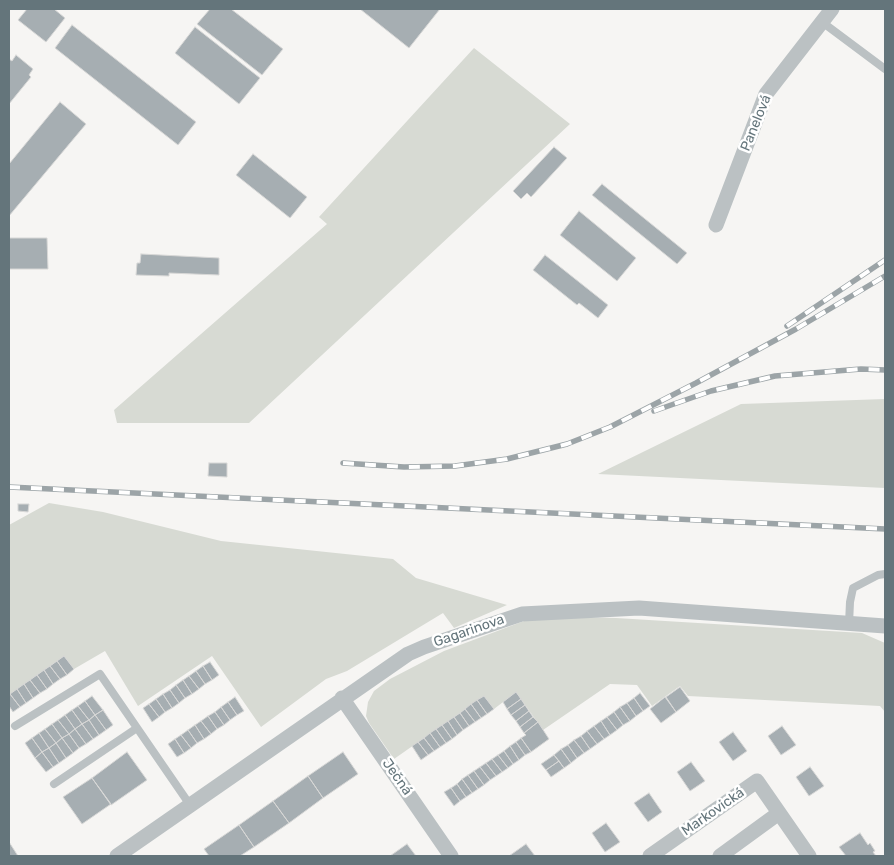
<!DOCTYPE html>
<html>
<head>
<meta charset="utf-8">
<style>
  body { margin:0 }
  #map { position:relative; width:894px; height:865px; overflow:hidden; background:#f6f5f3; font-family:Rubik,sans-serif }
  canvas { display:block }
  .frame { position:absolute; inset:0; border:10px solid #64757b; pointer-events:none }
</style>
</head>
<body>
<div id="map">
<canvas width="894" height="865"></canvas>
<div class="frame"></div>
</div>
<script>
const context = document.querySelector('canvas').getContext('2d');
context.lineJoin = 'round';
function fillPath(path, color) { context.fillStyle = color; context.fill(path, 'evenodd'); }
const shape = rows => new Path2D(rows.map(r => 'M' + r).join(''));
function strokePath(path, color, width, dash) { context.strokeStyle = color; context.lineWidth = width; context.lineCap = dash ? 'butt' : 'round'; context.setLineDash(dash || []); context.stroke(path); }
function write(font, color, halo, rows, align = 'center') {
  context.font = font + ' Rubik,sans-serif'; context.lineWidth = 5; context.setLineDash([]); context.textBaseline = 'middle'; context.strokeStyle = halo; context.fillStyle = color; for (const [text, x, y, turn = 0] of rows) {
    context.save(); context.translate(x, y); context.rotate((+turn || 0) * Math.PI / 180); context.textAlign = isNaN(turn) ? turn : align; if (halo) context.strokeText(text, 0, 0); context.fillText(text, 0, 0); context.restore();
  }
}
const green = shape([
  [474,48,570,124,249,423,117,423,114,410,327,224,319,217],
  [885,399,885,488,598,474,741,404],
  [49,503,103,512,221,541,393,559,416,578,507,605,454,628,443,613,347,671,326,679,261,727,212,656,138,706,105,651,74,669,64,656,9,695,9,525],
  [572,617,616,618,862,633,885,643,885,712,880,706,688,696,680,686,652,706,637,685,610,684,543,730,516,692,494,709,484,696,394,759,369,723,366,716,368,702,374,691,390,679,444,651,524,621]
]);
const building = shape([
  [27,9,54,9,65,18,46,42,18,20,27,9],
  [210,9,231,9,283,49,262,75,197,24,210,9],
  [360,9,440,9,409,48,360,9],
  [72,25,196,122,178,145,55,48,72,25],
  [195,27,260,78,239,104,175,53,195,27],
  [16,55,33,69,29,75,31,77,9,104,9,59,12,61,16,55],
  [60,102,86,124,9,216,9,164,60,102],
  [554,147,567,158,531,197,527,193,521,199,513,191,554,147],
  [253,154,307,197,290,218,236,175,253,154],
  [602,184,687,253,677,264,592,195,602,184],
  [579,211,636,258,617,281,560,235,579,211],
  [9,238,47,238,48,269,9,269,9,238],
  [141,254,219,258,219,275,169,273,169,276,136,275,137,263,140,263,141,254],
  [545,255,608,305,598,318,579,303,577,305,533,270,545,255],
  [209,463,227,463,227,477,208,476,209,463],
  [18,504,29,504,28,512,18,511,18,504],
  [64,656,74,669,67,675,57,661,64,656],
  [57,661,67,675,60,679,50,666,57,661],
  [210,662,219,675,212,680,203,666,210,662],
  [50,666,60,679,53,684,44,670,50,666],
  [203,666,212,680,205,684,196,671,203,666],
  [44,670,53,684,47,689,37,675,44,670],
  [196,671,205,684,199,689,189,676,196,671],
  [37,675,47,689,40,693,30,680,37,675],
  [189,676,199,689,192,694,183,680,189,676],
  [30,680,40,693,33,698,24,684,30,680],
  [183,680,192,694,185,698,176,685,183,680],
  [24,684,33,698,26,703,17,689,24,684],
  [176,685,185,698,179,703,170,690,176,685],
  [680,687,690,701,676,712,666,697,680,687],
  [17,689,26,703,20,707,10,694,17,689],
  [170,690,179,703,172,708,163,694,170,690],
  [516,692,521,699,507,709,503,702,516,692],
  [640,693,650,706,643,711,634,698,640,693],
  [10,694,20,707,13,712,9,706,9,695,10,694],
  [163,694,172,708,165,712,156,699,163,694],
  [92,696,103,710,95,715,85,701,92,696],
  [484,696,494,709,487,714,477,700,484,696],
  [235,697,244,711,237,715,228,702,235,697],
  [665,697,676,712,661,723,650,709,665,697],
  [634,698,643,711,636,716,627,703,634,698],
  [156,699,165,712,159,717,149,704,156,699],
  [521,699,525,705,511,715,507,709,521,699],
  [477,700,487,714,481,718,471,704,477,700],
  [85,701,95,715,89,720,78,706,85,701],
  [228,702,237,715,230,720,221,707,228,702],
  [627,703,636,716,630,721,620,707,627,703],
  [149,704,159,717,152,722,143,708,149,704],
  [471,704,481,718,475,722,465,709,471,704],
  [525,705,529,711,516,721,511,715,525,705],
  [78,706,89,720,82,724,72,710,78,706],
  [221,707,230,720,224,725,215,712,221,707],
  [620,707,630,721,623,725,614,712,620,707],
  [465,709,475,722,469,726,460,713,465,709],
  [72,710,82,724,75,729,65,715,72,710],
  [103,710,113,725,106,730,95,715,103,710],
  [529,711,533,717,520,727,516,721,529,711],
  [215,712,224,725,217,729,208,716,215,712],
  [614,712,623,725,617,730,607,717,614,712],
  [460,713,469,726,463,730,454,717,460,713],
  [65,715,75,729,69,734,58,720,65,715],
  [95,715,106,730,99,735,89,720,95,715],
  [208,716,217,729,211,734,201,721,208,716],
  [454,717,463,730,457,735,448,721,454,717],
  [533,717,538,722,524,733,520,727,533,717],
  [607,717,617,730,610,735,601,721,607,717],
  [58,720,69,734,62,738,52,724,58,720],
  [89,720,99,735,93,739,82,724,89,720],
  [201,721,211,734,204,739,195,725,201,721],
  [448,721,457,735,452,739,442,725,448,721],
  [601,721,610,735,604,739,594,726,601,721],
  [538,722,549,739,531,752,521,738,526,735,524,733,538,722],
  [52,724,62,738,56,743,45,729,52,724],
  [82,724,93,739,86,744,75,729,82,724],
  [195,725,204,739,197,743,188,730,195,725],
  [442,725,452,739,446,743,436,729,442,725],
  [594,726,604,739,597,744,587,731,594,726],
  [782,726,796,745,781,755,768,736,782,726],
  [45,729,56,743,49,748,39,733,45,729],
  [75,729,86,744,79,748,69,734,75,729],
  [436,729,446,743,440,747,430,733,436,729],
  [188,730,197,743,191,748,181,735,188,730],
  [587,731,597,744,590,749,581,736,587,731],
  [733,732,747,751,733,761,719,742,733,732],
  [39,733,49,748,42,752,32,738,39,733],
  [430,733,440,747,434,751,424,738,430,733],
  [69,734,79,748,73,753,62,738,69,734],
  [181,735,191,748,184,753,175,739,181,735],
  [581,736,590,749,584,753,574,740,581,736],
  [32,738,42,752,35,758,25,743,32,738],
  [62,738,73,753,66,758,56,743,62,738],
  [424,738,434,751,428,755,418,742,424,738],
  [521,738,531,752,525,755,516,742,521,738],
  [175,739,184,753,177,757,168,744,175,739],
  [574,740,584,753,577,758,568,745,574,740],
  [418,742,428,755,421,760,412,746,418,742],
  [516,742,525,755,519,760,510,746,516,742],
  [56,743,66,758,59,763,49,748,56,743],
  [568,745,577,758,571,763,561,749,568,745],
  [510,746,519,760,513,764,504,751,510,746],
  [49,748,59,763,53,767,42,752,49,748],
  [561,749,571,763,564,768,554,755,561,749],
  [504,751,513,764,508,768,498,755,504,751],
  [42,752,53,767,46,772,35,758,42,752],
  [127,752,147,780,111,805,92,778,127,752],
  [343,752,358,774,323,798,308,776,343,752],
  [498,755,508,768,502,772,492,759,498,755],
  [554,755,559,761,546,770,541,764,554,755],
  [492,759,502,772,496,776,486,763,492,759],
  [559,761,564,768,551,777,546,770,559,761],
  [691,762,705,781,690,791,677,772,691,762],
  [486,763,496,776,490,780,480,767,486,763],
  [480,767,490,780,484,785,474,771,480,767],
  [810,767,824,786,809,796,796,777,810,767],
  [474,771,484,785,478,789,468,775,474,771],
  [468,775,478,789,472,793,462,779,468,775],
  [308,776,323,798,289,823,273,801,308,776],
  [92,778,111,804,82,824,63,797,92,778],
  [462,779,472,793,466,797,457,784,462,779],
  [457,784,466,797,460,801,451,788,457,784],
  [451,788,460,801,454,806,444,792,451,788],
  [649,793,662,812,648,822,634,803,649,793],
  [273,801,289,823,254,847,239,825,273,801],
  [606,823,620,842,605,852,592,833,606,823],
  [239,825,254,847,240,856,209,856,204,849,239,825],
  [860,833,868,845,870,843,875,851,873,852,876,856,846,856,839,847,860,833],
  [9,842,18,856,9,856,9,842],
  [407,844,416,856,390,856,407,844],
  [526,844,535,856,509,856,526,844]
]);
const service = shape([
  [822,22,885,69],
  [849,624,850,602,853,588,878,575,885,574],
  [15,726,100,674,190,805],
  [54,784,137,728]
]);
const minor = shape([
  [716,225,766,94,832,9],
  [342,698,451,856],
  [117,856,408,654,424,647,522,614,639,608,885,626],
  [650,856,757,781,809,856],
  [720,856,779,813]
]);
const rail = shape([
  [787,326,885,260],
  [654,411,711,391,775,376,861,369,885,370],
  [343,463,404,467,455,466,507,459,567,444,610,427,696,383,796,329,885,276],
  [9,487,885,529]
]);
const streetNames = [
  ["Panelová",756,123,-68],
  ["Gagarinova",469,631,-19],
  ["Ječná",397,777,55],
  ["Markovická",713,812,-35]
];
fillPath(green, '#d7dad3');
fillPath(building, '#a6aeb2');
strokePath(building, '#d7d7d6', 1);
strokePath(service, '#bbc1c3', 8);
strokePath(minor, '#bbc1c3', 15);
strokePath(rail, '#9ca4a7', 5.5);
strokePath(rail, '#fff', 4, [11]);
write('14px', '#64757b', '#fff', streetNames);
</script>
</body>
</html>
